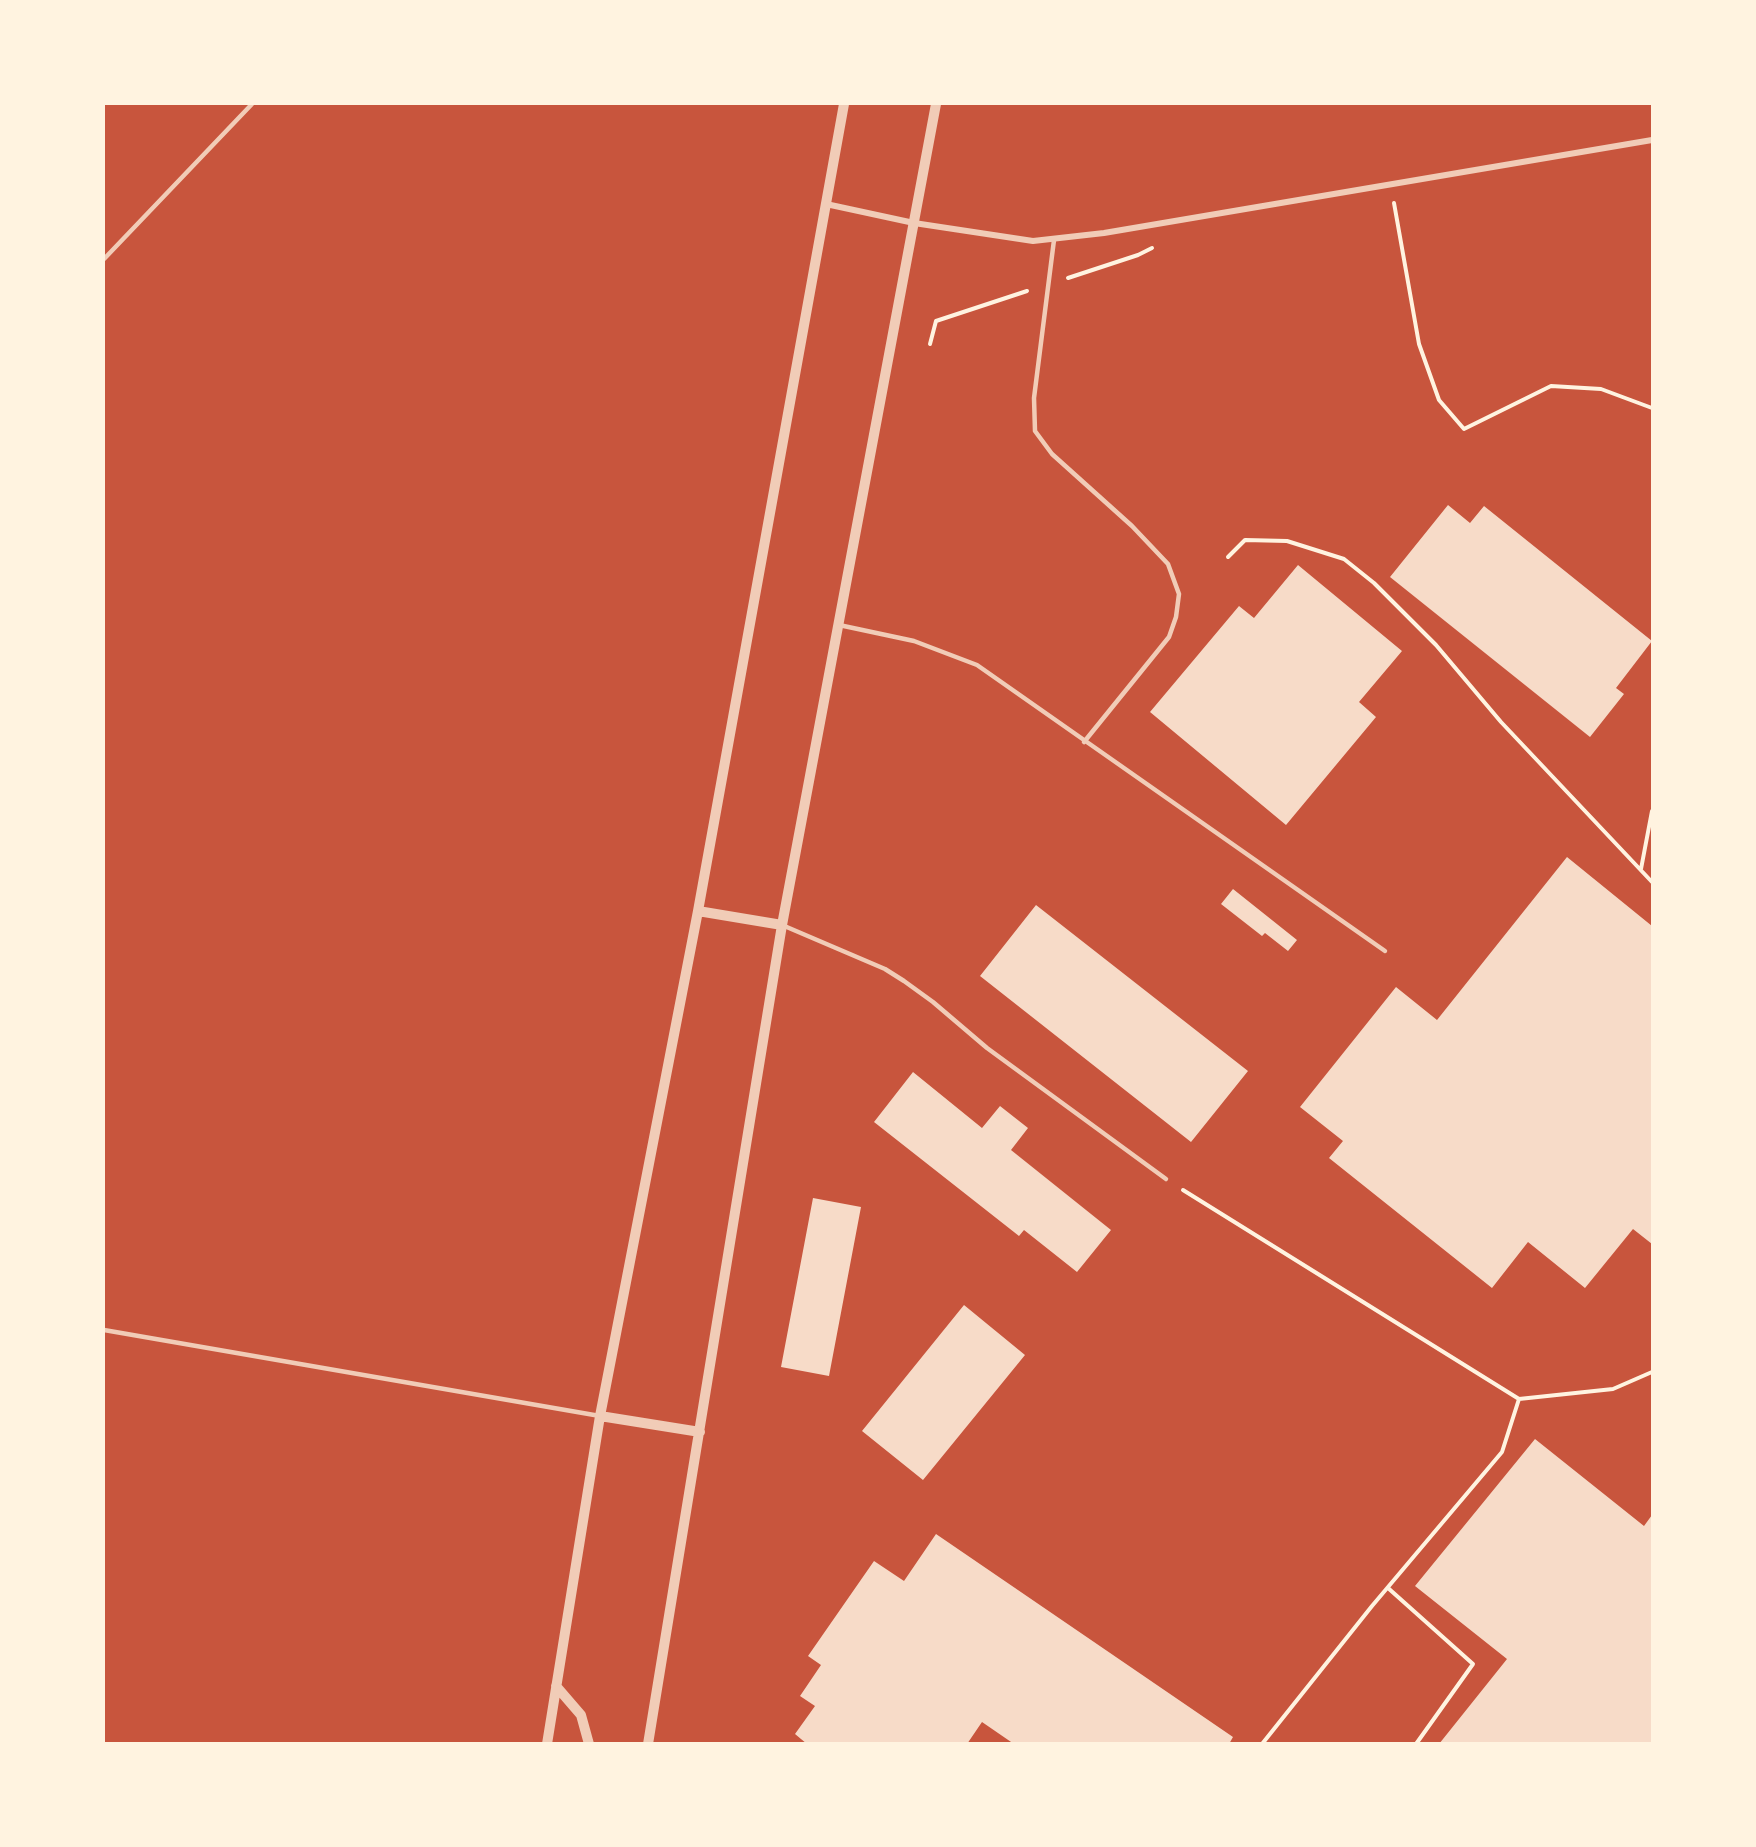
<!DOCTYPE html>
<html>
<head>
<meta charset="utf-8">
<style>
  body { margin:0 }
  #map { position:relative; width:1756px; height:1847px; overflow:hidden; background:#c8553d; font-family:Commissioner,sans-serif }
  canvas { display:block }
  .frame { position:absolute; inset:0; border:105px solid #fff3e0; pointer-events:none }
</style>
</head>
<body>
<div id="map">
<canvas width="1756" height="1847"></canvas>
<div class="frame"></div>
</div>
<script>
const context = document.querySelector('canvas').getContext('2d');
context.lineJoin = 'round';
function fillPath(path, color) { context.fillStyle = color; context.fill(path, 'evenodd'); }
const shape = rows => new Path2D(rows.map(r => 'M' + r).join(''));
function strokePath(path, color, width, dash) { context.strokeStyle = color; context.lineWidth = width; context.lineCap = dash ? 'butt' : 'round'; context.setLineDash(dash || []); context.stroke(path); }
const building = shape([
  [1448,505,1470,523,1484,506,1652,641,1616,688,1624,694,1590,737,1390,577],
  [1298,565,1402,651,1359,702,1376,717,1286,825,1150,712,1239,606,1254,618],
  [1567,857,1652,926,1652,1244,1633,1229,1585,1288,1528,1242,1492,1288,1329,1158,1343,1141,1300,1107,1396,987,1437,1020],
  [1233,889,1297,940,1288,951,1265,933,1262,936,1221,904],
  [1036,905,1248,1071,1191,1142,980,976],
  [913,1072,982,1128,1000,1106,1028,1128,1011,1150,1111,1230,1077,1272,1024,1230,1019,1236,874,1122],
  [813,1198,861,1207,829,1376,781,1367],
  [964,1305,1025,1355,923,1480,862,1431],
  [1535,1439,1644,1526,1652,1515,1652,1744,1439,1744,1507,1659,1415,1586],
  [936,1534,1233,1737,1229,1744,1014,1744,982,1722,967,1744,807,1744,795,1734,815,1706,800,1696,821,1665,808,1656,874,1561,904,1581]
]);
const path = shape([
  [1394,203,1419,344,1439,400,1464,429,1551,386,1601,389,1652,408],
  [1068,278,1138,255,1152,248],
  [930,344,936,321,1027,291],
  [1228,557,1245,540,1287,541,1344,559,1374,583,1436,645,1501,722,1652,882],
  [1641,869,1652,811],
  [1183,1190,1519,1399,1613,1389,1652,1372],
  [1388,1588,1473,1664,1416,1744],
  [1262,1744,1372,1606,1502,1452,1519,1399]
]);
const service = shape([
  [1054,240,1034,398,1035,431,1052,454,1132,526,1168,564,1179,594,1176,617,1169,637,1084,742],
  [104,259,252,104],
  [839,625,914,641,977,665,1385,951],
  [782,925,885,969,904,981,933,1002,987,1048,1166,1179],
  [104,1330,600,1416]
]);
const minor = shape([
  [826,204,914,223,1033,241,1104,233,1652,140]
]);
const tertiary = shape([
  [698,911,782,925],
  [600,1416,700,1432],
  [556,1686,581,1715,589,1744],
  [547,1744,600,1416,698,911,844,104],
  [648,1744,782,925,936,104]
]);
fillPath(building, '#f7dbc8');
strokePath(path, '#fff3e0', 4);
strokePath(service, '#f1ccb7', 4.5);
strokePath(minor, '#f1ccb7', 6);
strokePath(tertiary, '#f1ccb7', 10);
</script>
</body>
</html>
